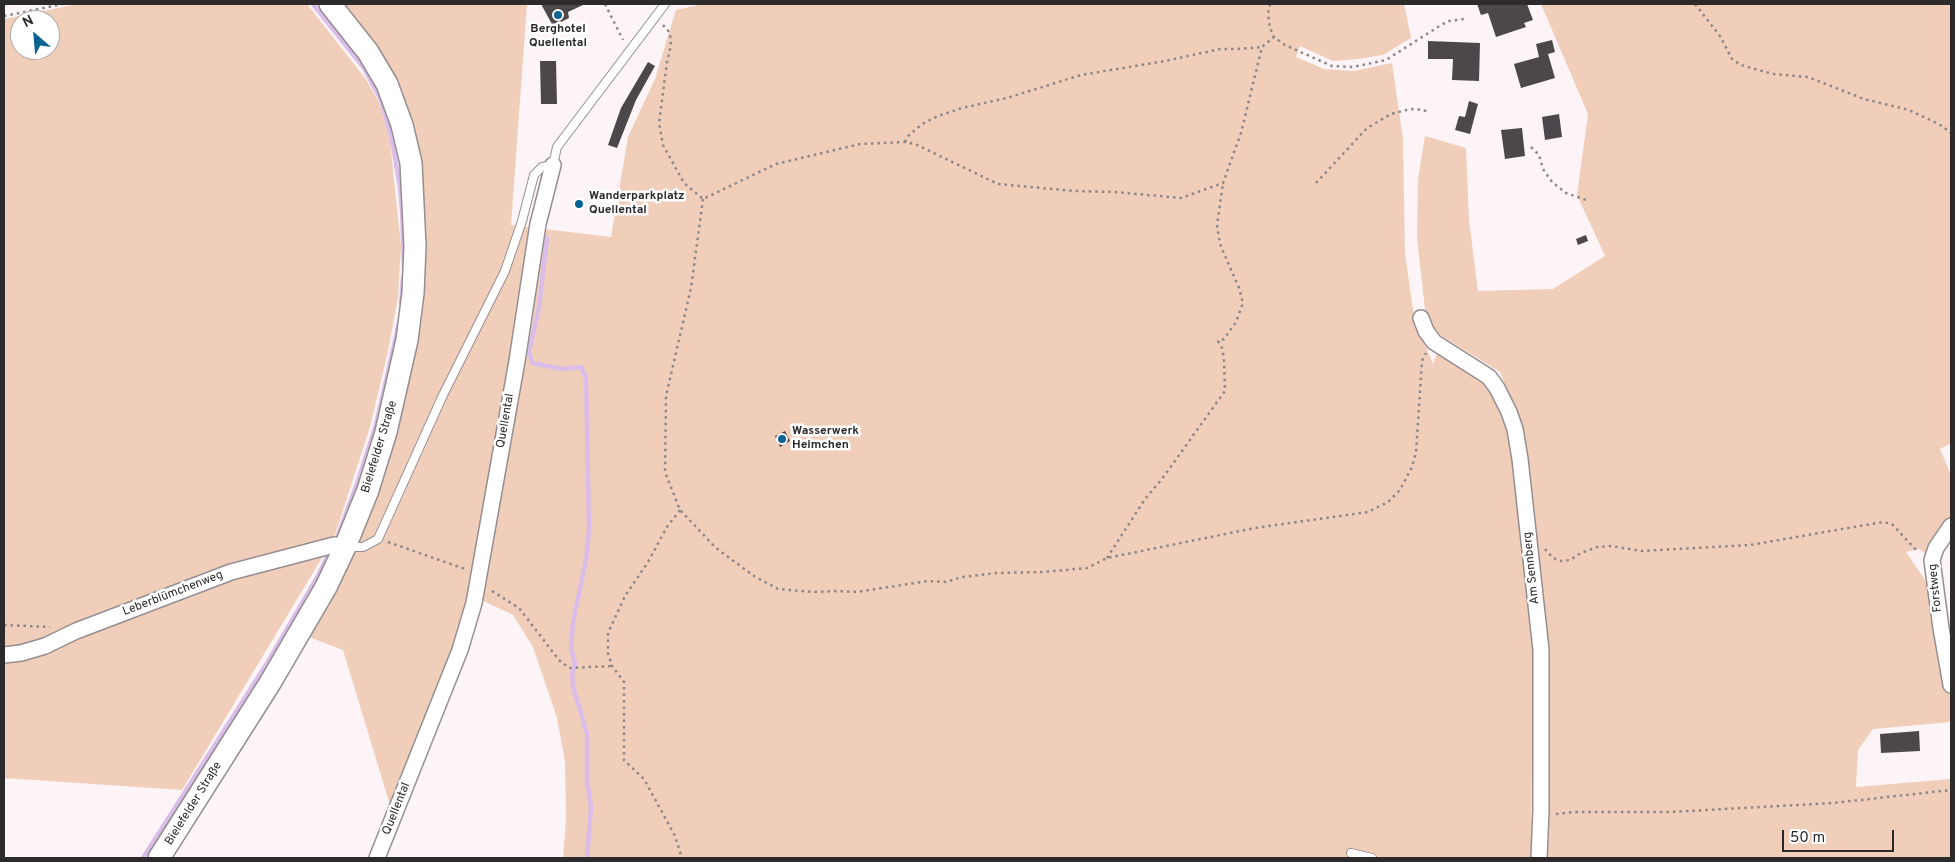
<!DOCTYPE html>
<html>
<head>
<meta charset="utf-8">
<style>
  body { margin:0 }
  #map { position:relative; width:1955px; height:862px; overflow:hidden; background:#fcf4f6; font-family:Overpass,sans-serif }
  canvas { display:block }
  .frame { position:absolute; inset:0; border:5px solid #2c2a2a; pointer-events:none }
  .north { position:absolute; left:10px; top:10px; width:50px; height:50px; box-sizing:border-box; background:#fff; border:1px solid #abaaaa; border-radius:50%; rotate:333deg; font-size:14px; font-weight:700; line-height:20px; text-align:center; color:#2c2a2a }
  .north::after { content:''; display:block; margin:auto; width:18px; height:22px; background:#086393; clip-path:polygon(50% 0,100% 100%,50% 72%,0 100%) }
  .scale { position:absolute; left:1782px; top:830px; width:112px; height:22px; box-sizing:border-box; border:2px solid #2c2a2a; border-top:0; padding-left:6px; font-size:15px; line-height:18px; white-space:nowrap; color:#2c2a2a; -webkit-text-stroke:4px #fff; paint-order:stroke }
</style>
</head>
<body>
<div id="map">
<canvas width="1955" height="862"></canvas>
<div class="frame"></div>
<div class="north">N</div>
<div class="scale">50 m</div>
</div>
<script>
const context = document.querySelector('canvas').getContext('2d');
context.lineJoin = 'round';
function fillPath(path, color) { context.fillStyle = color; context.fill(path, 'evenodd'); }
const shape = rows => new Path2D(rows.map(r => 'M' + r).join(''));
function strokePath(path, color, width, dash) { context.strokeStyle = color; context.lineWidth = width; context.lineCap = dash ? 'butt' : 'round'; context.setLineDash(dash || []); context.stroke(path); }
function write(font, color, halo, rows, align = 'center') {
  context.font = font + ' Overpass,sans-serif'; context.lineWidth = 5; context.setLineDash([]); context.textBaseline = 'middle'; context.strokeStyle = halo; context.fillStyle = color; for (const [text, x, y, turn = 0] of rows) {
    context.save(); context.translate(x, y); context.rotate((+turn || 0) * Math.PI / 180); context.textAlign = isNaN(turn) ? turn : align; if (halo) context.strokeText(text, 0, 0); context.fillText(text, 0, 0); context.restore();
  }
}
const green = shape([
  [78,4,307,4,365,78,379,102,390,141,401,246,398,298,388,351,370,427,334,538,182,790,4,778,4,19],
  [20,20,50,20,50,50,20,50],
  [344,4,527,4,511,225,611,237,628,137,655,79,676,10,703,4,1404,4,1411,38,1383,55,1358,59,1333,61,1300,46,1296,57,1324,69,1354,71,1392,63,1403,139,1405,254,1414,317,1433,364,1437,354,1443,353,1487,381,1504,412,1514,443,1533,651,1531,858,563,858,566,820,565,761,557,718,533,647,513,615,471,595,448,659,390,805,343,650,309,637,416,343,427,248,420,161,411,116,395,79,377,48],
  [1541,4,1951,4,1951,443,1940,449,1951,475,1951,519,1926,554,1919,549,1906,552,1931,589,1951,701,1951,722,1873,729,1858,750,1856,787,1951,779,1951,858,1544,858,1550,662,1522,427,1500,372,1437,333,1426,318,1417,238,1418,179,1425,136,1466,148,1469,220,1478,291,1553,289,1605,256,1577,195,1588,114]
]);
const stream = shape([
  [313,4,364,68,381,100,392,140,400,187,402,210,404,268],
  [547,238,539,307,529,352,532,363,562,369,581,367,586,378,589,529,586,560,573,622,571,648,575,664,572,674,573,686,587,734,587,781,591,807,587,858],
  [401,303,403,278],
  [337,538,358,481,376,425,399,323],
  [143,858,269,660,318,576,328,555]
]);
const building = shape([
  [541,4,585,4,568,12,569,18,553,26],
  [1477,4,1527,4,1533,20,1524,23,1526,27,1496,37,1488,13,1481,15],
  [1552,40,1555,52,1548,54,1555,78,1521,88,1514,64,1539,57,1536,44],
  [1428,41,1480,43,1479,81,1452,80,1453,59,1428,59],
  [540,61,556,61,557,104,541,104],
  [648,62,655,66,636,100,617,148,608,145,621,108],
  [1469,101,1478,104,1470,134,1455,130,1459,116,1465,117],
  [1559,114,1562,137,1545,140,1542,117],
  [1522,128,1525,156,1505,159,1501,130],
  [1586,235,1588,241,1578,245,1576,239],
  [785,431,790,441,780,447,775,436],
  [1919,731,1920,751,1881,753,1880,734]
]);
const path = shape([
  [605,4,623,40],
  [1270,4,1268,14,1270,28,1274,37,1285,45,1332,66,1353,67,1386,60,1441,25,1449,21,1464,19],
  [1695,4,1720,36,1732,59,1741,65,1773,74,1808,77,1864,99,1909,110,1939,124,1951,133],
  [4,16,63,4],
  [663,25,670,33,671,45,667,62,659,123,663,145,684,183,703,199,776,164,860,144,905,142,915,144,998,184,1074,191,1115,192,1181,198,1223,183,1241,133,1262,47,1274,37],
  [905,142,907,137,922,124,938,116,962,108,1007,98,1081,75,1165,61,1220,49,1237,49,1262,47],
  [1531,147,1539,155,1543,169,1552,182,1566,193,1586,200],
  [1316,183,1367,128,1391,114,1410,109,1424,110,1428,113],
  [703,199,691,288,666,396,665,472,680,510,716,548,754,576,778,589,814,592,837,591,856,592,928,581,946,582,962,577,996,573,1043,572,1087,568,1107,558,1255,528,1368,512,1388,502,1400,490,1412,467,1416,452,1422,361,1426,353],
  [680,510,667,527,648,562,625,596,608,633,608,653,612,666,624,682,624,760,644,779,675,836,682,858],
  [388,542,465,569],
  [1545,549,1553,558,1561,561,1570,560,1581,553,1597,547,1611,546,1641,551,1750,545,1883,522,1892,524,1918,552],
  [1107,558,1145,499,1162,479,1225,391,1224,359,1222,348,1218,341,1224,339,1236,322,1243,303,1239,288,1220,244,1217,225,1223,183],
  [492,591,519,608,559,660,569,668,612,666],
  [4,625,50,627],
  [1556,814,1574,812,1670,812,1833,803,1951,790]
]);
const lane = shape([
  [346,547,363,547,378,539,443,395,505,271,522,221,534,175,542,167,553,165,557,147,665,4],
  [1351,853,1372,858]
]);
const street = shape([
  [1421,318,1426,331,1434,342,1489,377,1497,388,1509,412,1515,429,1520,459,1541,650,1541,810,1539,858],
  [1951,526,1936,548,1932,560,1941,628,1951,685],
  [4,655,21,653,45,646,76,631,231,572,334,545,345,547],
  [377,858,460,650,474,603,517,361,538,224,553,165]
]);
const secondary = shape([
  [159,858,270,683,326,587,345,547,368,490,386,432,407,340,413,293,415,246,411,163,402,125,387,84,368,52,330,4]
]);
const markers = [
  [558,15,5,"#086393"],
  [579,204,5,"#086393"],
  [782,439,5,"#086393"]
];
const poiNames = [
  ["Berghotel",558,30,"center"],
  ["Quellental",558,44,"center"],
  ["Wanderparkplatz",589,197],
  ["Quellental",589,211],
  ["Wasserwerk",792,432],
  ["Heimchen",792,446]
];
const streetNames = [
  ["Quellental",506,421,-80],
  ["Bielefelder Straße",380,447,-73],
  ["Am Sennberg",1532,568,-96],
  ["Forstweg",1936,588,-96],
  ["Leberblümchenweg",173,594,-21],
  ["Bielefelder Straße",194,804,-58],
  ["Quellental",397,809,-68]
];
fillPath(green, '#f1ceb9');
strokePath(stream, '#dabde9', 4.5);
fillPath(building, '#4c474a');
strokePath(lane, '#958e90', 10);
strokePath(street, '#958e90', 18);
strokePath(secondary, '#958e90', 24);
strokePath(path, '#8c8788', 2.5, [2.5, 4]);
strokePath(lane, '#fff', 8);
strokePath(street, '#fff', 15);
strokePath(secondary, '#fff', 21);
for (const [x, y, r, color] of markers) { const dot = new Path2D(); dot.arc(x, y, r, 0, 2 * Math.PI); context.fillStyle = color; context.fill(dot); strokePath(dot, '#fff', 2); }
write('bold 12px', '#2c2a2a', '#fff', poiNames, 'left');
write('12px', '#2c2a2a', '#fff', streetNames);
</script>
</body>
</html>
